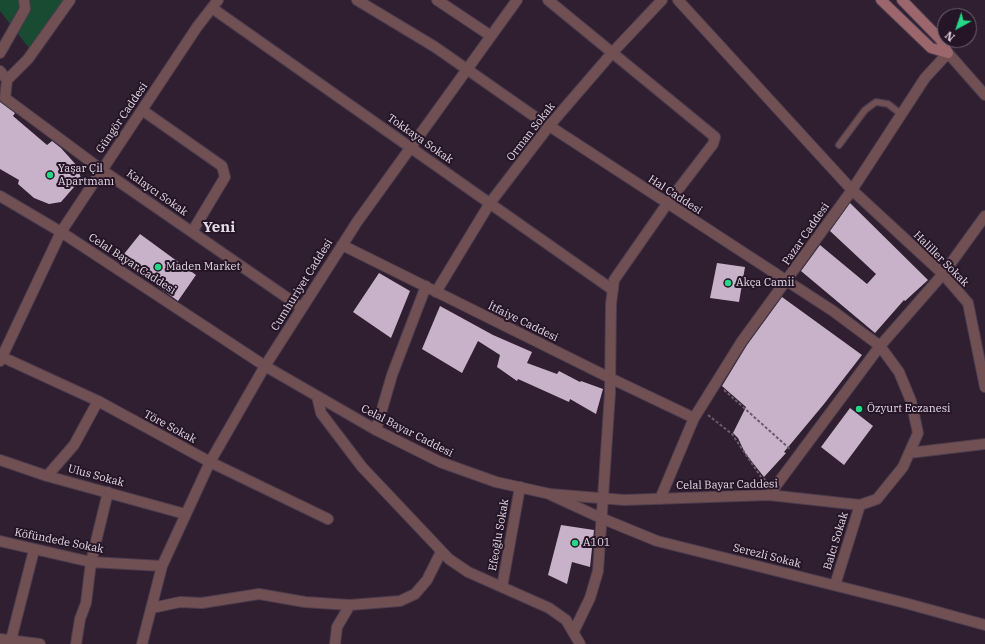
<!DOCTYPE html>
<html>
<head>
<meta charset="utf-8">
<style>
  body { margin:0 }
  #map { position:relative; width:985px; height:644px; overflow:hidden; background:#2f1f31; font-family:"IBM Plex Serif",serif }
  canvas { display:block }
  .north { position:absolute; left:937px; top:8px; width:40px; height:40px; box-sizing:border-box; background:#251527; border:1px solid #716373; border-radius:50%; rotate:220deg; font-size:11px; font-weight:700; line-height:16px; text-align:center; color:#e3d9e5 }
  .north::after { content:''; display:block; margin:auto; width:14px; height:18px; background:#24d886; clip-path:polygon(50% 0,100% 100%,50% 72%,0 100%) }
</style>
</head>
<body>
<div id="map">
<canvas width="985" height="644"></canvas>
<div class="north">N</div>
</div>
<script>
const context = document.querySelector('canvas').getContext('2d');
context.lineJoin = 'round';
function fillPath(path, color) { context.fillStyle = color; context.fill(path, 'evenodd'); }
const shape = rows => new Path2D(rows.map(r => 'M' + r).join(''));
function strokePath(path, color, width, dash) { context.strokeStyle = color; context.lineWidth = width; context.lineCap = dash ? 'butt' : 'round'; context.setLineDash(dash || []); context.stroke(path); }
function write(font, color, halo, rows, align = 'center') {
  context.font = font + ' "IBM Plex Serif",serif'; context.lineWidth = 4; context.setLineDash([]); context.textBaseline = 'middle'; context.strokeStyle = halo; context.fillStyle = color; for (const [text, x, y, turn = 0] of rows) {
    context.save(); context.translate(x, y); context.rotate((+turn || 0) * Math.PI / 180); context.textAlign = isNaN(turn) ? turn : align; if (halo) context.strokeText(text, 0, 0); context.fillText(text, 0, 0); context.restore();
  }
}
const green = shape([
  [0,0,66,0,29,48,0,11]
]);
const building = shape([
  [0,102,15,113,13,116,47,145,52,141,61,148,78,167,81,179,61,202,49,204,34,198,18,184,19,180,0,169],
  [850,203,928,280,905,301,904,300,875,333,801,271,820,245,867,284,876,274,830,231],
  [140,234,196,275,178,301,120,259],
  [717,263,745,267,739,302,710,298],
  [379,273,410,291,391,338,353,312],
  [782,297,862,355,824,404,784,452,786,453,764,477,745,453,738,438,733,433,746,407,722,386,747,345],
  [440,306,493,335,532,352,527,363,557,374,559,371,580,382,581,381,603,389,596,414,570,399,569,402,518,379,517,381,497,367,500,355,478,341,462,373,422,349],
  [850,408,873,426,844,465,821,447],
  [561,525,594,530,590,567,572,562,567,584,548,575]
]);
const path = shape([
  [724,390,791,450],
  [708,415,732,434,761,477,767,481]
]);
const service = shape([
  [839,145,865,110,876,102,888,104,901,114]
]);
const minor = shape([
  [437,0,491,36],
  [548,0,715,137,713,144,667,204,614,280,611,304,610,393,598,571,590,598,574,631],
  [678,0,852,190,943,274,968,303,985,387],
  [212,8,613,290],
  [0,53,25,9,24,0],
  [0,71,7,80,5,98,102,170,302,308],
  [7,80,28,59,70,0],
  [142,110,222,166,225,177,192,232],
  [342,245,610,378,694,418],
  [436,292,490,203,549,126,612,53,662,0],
  [0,356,98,401,210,462,328,519],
  [0,361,61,232,197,27,218,0],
  [376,430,392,375,426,286],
  [0,460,47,476,185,514],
  [47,476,74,445,98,401],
  [551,495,601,518,657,541,905,603,985,625],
  [660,499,694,418,742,341,852,190,925,78,948,53],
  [0,541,91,562,162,566],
  [835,585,860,505],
  [502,587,520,487],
  [152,608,180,602,202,603,259,594,305,602,350,605,400,601,415,594,427,580,441,552],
  [0,639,40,644],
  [11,640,34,550],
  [76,644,80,619,86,603,91,562,108,492],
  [142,644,162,566,210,462,265,366,357,222,517,0],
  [335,644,337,627,350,605]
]);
const tertiary = shape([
  [948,53,985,95],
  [0,196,61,232,265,366,376,430,440,462,496,482,550,494,624,500,769,495,860,505,877,499,903,467,918,433,911,401,899,372,880,346,833,311,531,114,435,47,357,0],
  [317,396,321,413,362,467,449,559,468,572,549,608,566,620,580,644],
  [909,453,985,444],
  [769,495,880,346,943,274,985,216]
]);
const secondary = shape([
  [881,0,931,48,948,53],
  [902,0,940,39,948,53]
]);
const markers = [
  [50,175,4,"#24d886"],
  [158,267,4,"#24d886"],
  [728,283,4,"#24d886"],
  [859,409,4,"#24d886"],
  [575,543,4,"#24d886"]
];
const streetNames = [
  ["Güngör Caddesi",122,118,-56],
  ["Orman Sokak",531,132,-52],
  ["Tokkaya Sokak",420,139,35],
  ["Kalaycı Sokak",157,193,35],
  ["Hal Caddesi",675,195,33],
  ["Pazar Caddesi",806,234,-55],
  ["Haliller Sokak",941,259,45],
  ["Celal Bayar Caddesi",132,264,33],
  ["Cumhuriyet Caddesi",302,285,-58],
  ["İtfaiye Caddesi",523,322,26],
  ["Töre Sokak",170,427,28],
  ["Celal Bayar Caddesi",407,431,27],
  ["Ulus Sokak",96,476,15],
  ["Celal Bayar Caddesi",727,485,-1],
  ["Efeoğlu Sokak",499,535,-80],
  ["Köfündede Sokak",59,541,11],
  ["Balcı Sokak",836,541,-73],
  ["Serezli Sokak",767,556,14]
];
const poiNames = [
  ["Yaşar Çil",58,169],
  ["Apartmanı",58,182],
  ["Maden Market",166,267],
  ["Akça Camii",736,283],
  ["Özyurt Eczanesi",867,409],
  ["A101",583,543]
];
const districtNames = [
  ["Yeni",219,228]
];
fillPath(green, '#184b31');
fillPath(building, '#c7b2c9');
strokePath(service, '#4c3d4e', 8);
strokePath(minor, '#4c3d4e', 12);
strokePath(tertiary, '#4c3d4e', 12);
strokePath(secondary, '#4c3d4e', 12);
strokePath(path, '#6a5b6c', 2, [3, 2]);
strokePath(service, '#715054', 5.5);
strokePath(minor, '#715054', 10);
strokePath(tertiary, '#715054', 10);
strokePath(secondary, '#9b676d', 10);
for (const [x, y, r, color] of markers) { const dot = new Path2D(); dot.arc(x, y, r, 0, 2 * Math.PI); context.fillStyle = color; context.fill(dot); strokePath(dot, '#251527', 1.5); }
write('11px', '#e3d9e5', '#251527', streetNames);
write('11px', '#e3d9e5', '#251527', poiNames, 'left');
write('bold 15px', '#e3d9e5', '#251527', districtNames);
</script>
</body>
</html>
